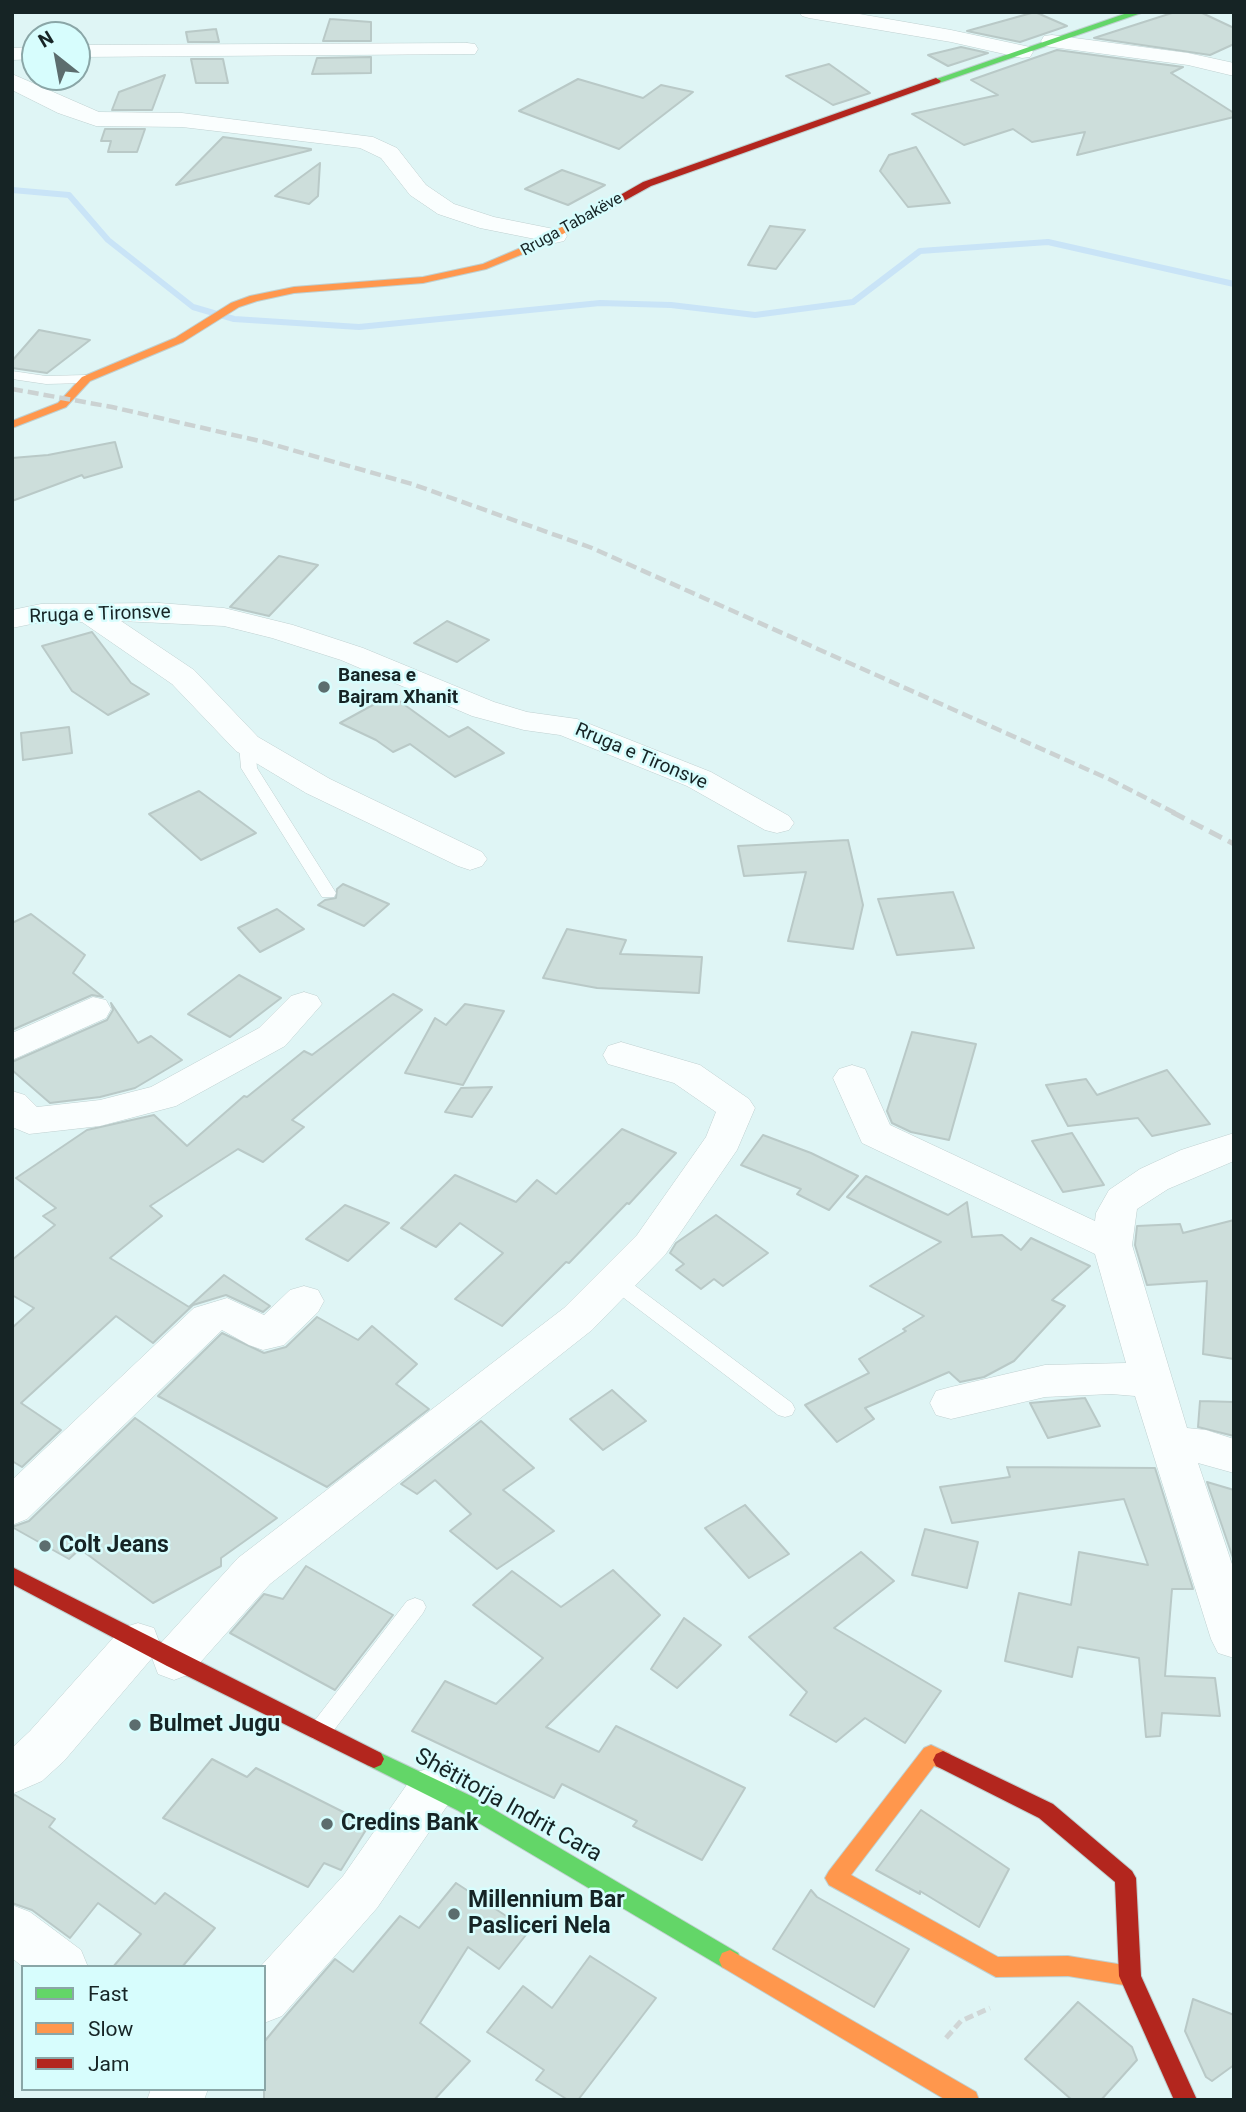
<!DOCTYPE html>
<html>
<head>
<meta charset="utf-8">
<style>
  body { margin:0 }
  #map { position:relative; width:1246px; height:2112px; overflow:hidden; background:#dff5f5; font-family:Roboto,sans-serif }
  canvas { display:block }
  .frame { position:absolute; inset:0; border:14px solid #162425; pointer-events:none }
  .legend { position:absolute; left:21px; top:1965px; width:245px; height:126px; box-sizing:border-box; background:#d7fdfd; border:2px solid #8aa6a7; margin:0; padding:9px 12px; list-style:none; font-size:21px; color:#162425 }
  .legend li { display:flex; align-items:center; gap:14px; height:35px }
  .legend b { width:35px; border:2px solid #8aa6a7 }
  .north { position:absolute; left:21px; top:21px; width:70px; height:70px; box-sizing:border-box; background:#d7fdfd; border:2px solid #8aa6a7; border-radius:50%; rotate:329deg; font-size:19px; font-weight:700; line-height:28px; text-align:center; color:#162425 }
  .north::after { content:''; display:block; margin:auto; width:24px; height:32px; background:#5c6d6e; clip-path:polygon(50% 0,100% 100%,50% 72%,0 100%) }
</style>
</head>
<body>
<div id="map">
<canvas width="1246" height="2112"></canvas>
<div class="frame"></div>
<ul class="legend">
<li><b style="height:9px;background:#63d668"></b>Fast</li>
<li><b style="height:9px;background:#ff974d"></b>Slow</li>
<li><b style="height:9px;background:#b3261e"></b>Jam</li>
</ul>
<div class="north">N</div>
</div>
<script>
const context = document.querySelector('canvas').getContext('2d');
context.lineJoin = 'round';
const shape = rows => new Path2D(rows.map(r => 'M' + r).join(''));
function strokePath(path, color, width, dash) { context.strokeStyle = color; context.lineWidth = width; context.lineCap = dash ? 'butt' : 'round'; context.setLineDash(dash || []); context.stroke(path); }
function fillPath(path, color) { context.fillStyle = color; context.fill(path, 'evenodd'); }
function write(font, color, halo, rows, align = 'center') {
  context.font = font + ' Roboto,sans-serif'; context.lineWidth = 5; context.setLineDash([]); context.textBaseline = 'middle'; context.strokeStyle = halo; context.fillStyle = color; for (const [text, x, y, turn = 0] of rows) {
    context.save(); context.translate(x, y); context.rotate((+turn || 0) * Math.PI / 180); context.textAlign = isNaN(turn) ? turn : align; if (halo) context.strokeText(text, 0, 0); context.fillText(text, 0, 0); context.restore();
  }
}
const stream = shape([
  [12,190,69,195,108,240,193,307,234,319,359,327,600,303,671,305,755,315,853,302,920,251,1048,242,1234,284]
]);
const building = shape([
  [1035,12,1067,26,1020,42,967,31,1035,12],
  [1175,12,1200,12,1234,28,1234,44,1210,55,1094,38,1175,12],
  [330,19,371,22,371,41,323,41,330,19],
  [216,29,219,42,188,42,186,32,216,29],
  [961,47,988,53,948,66,928,55,961,47],
  [1057,50,1183,67,1171,73,1234,113,1234,117,1077,155,1085,132,1032,142,1013,129,964,145,912,114,998,95,971,80,1057,50],
  [371,57,371,73,312,74,317,58,371,57],
  [191,59,223,59,228,83,196,83,191,59],
  [829,64,870,93,833,105,786,76,829,64],
  [165,75,152,110,112,110,119,92,165,75],
  [578,79,643,98,661,85,693,92,619,149,519,111,578,79],
  [105,129,145,129,137,152,108,152,111,141,101,141,105,129],
  [223,137,311,149,311,150,176,185,223,137],
  [916,147,950,203,908,207,880,171,889,155,916,147],
  [320,163,318,196,309,204,275,196,320,163],
  [562,170,605,185,568,205,525,189,562,170],
  [770,226,805,230,776,269,748,265,770,226],
  [39,330,90,340,47,373,12,368,12,361,39,330],
  [115,442,122,467,84,478,82,475,12,501,12,458,48,455,115,442],
  [279,556,318,565,269,616,230,607,279,556],
  [447,621,489,640,457,662,414,643,447,621],
  [92,632,131,683,149,694,108,715,72,691,42,646,92,632],
  [391,695,449,737,468,727,504,753,455,777,410,744,393,752,376,740,340,723,391,695],
  [69,727,72,753,23,760,21,733,69,727],
  [199,791,256,833,201,860,149,814,199,791],
  [848,840,863,905,853,949,788,941,806,872,744,876,738,846,848,840],
  [343,884,389,904,364,926,318,905,325,900,336,898,337,889,343,884],
  [953,892,974,948,897,955,878,899,953,892],
  [277,909,304,929,260,952,238,928,277,909],
  [31,914,85,955,73,973,103,997,92,995,12,1030,12,923,31,914],
  [567,929,626,940,620,954,702,957,699,993,597,988,543,978,567,929],
  [239,975,281,998,230,1037,188,1014,239,975],
  [393,994,422,1010,292,1120,304,1127,263,1162,238,1149,150,1206,162,1216,110,1258,189,1307,224,1275,270,1306,263,1312,226,1295,193,1305,153,1343,116,1316,21,1403,61,1430,22,1467,12,1461,12,1328,34,1308,12,1295,12,1260,55,1225,43,1216,56,1208,16,1178,87,1130,154,1115,187,1146,244,1096,247,1097,304,1051,312,1055,393,994],
  [111,1003,138,1043,151,1036,182,1060,135,1088,100,1097,50,1103,12,1070,12,1062,107,1020,113,1010,111,1003],
  [465,1004,504,1011,463,1085,405,1073,435,1018,446,1025,465,1004],
  [912,1032,976,1044,949,1140,911,1132,892,1123,887,1111,912,1032],
  [1167,1070,1210,1124,1152,1136,1138,1118,1068,1126,1046,1085,1086,1079,1097,1095,1167,1070],
  [492,1087,472,1117,445,1112,461,1088,492,1087],
  [622,1129,676,1153,629,1204,627,1203,569,1263,566,1262,502,1326,455,1299,503,1253,460,1223,436,1247,401,1228,455,1175,516,1202,537,1180,556,1194,622,1129],
  [1072,1133,1104,1185,1063,1192,1032,1141,1072,1133],
  [763,1135,811,1153,858,1176,829,1210,797,1194,801,1189,741,1165,763,1135],
  [866,1176,948,1215,967,1202,972,1237,1002,1235,1021,1250,1031,1238,1090,1266,1052,1300,1065,1306,1014,1361,984,1377,960,1382,949,1372,865,1408,874,1419,837,1442,805,1405,869,1373,859,1359,906,1331,903,1329,924,1316,870,1286,941,1242,847,1197,866,1176],
  [345,1205,389,1223,348,1261,306,1239,345,1205],
  [716,1215,768,1253,723,1286,714,1279,701,1289,676,1270,684,1264,670,1253,676,1243,716,1215],
  [1234,1220,1234,1359,1203,1354,1207,1281,1147,1285,1135,1245,1137,1226,1180,1224,1183,1233,1234,1220],
  [317,1317,358,1340,372,1326,417,1364,396,1384,429,1409,327,1487,158,1396,222,1333,264,1353,286,1347,317,1317],
  [612,1390,646,1421,603,1450,570,1419,612,1390],
  [1085,1398,1100,1426,1048,1438,1030,1403,1085,1398],
  [1200,1401,1234,1402,1234,1436,1198,1427,1200,1401],
  [135,1418,277,1518,221,1558,221,1566,153,1603,80,1549,69,1559,12,1527,29,1521,135,1418],
  [481,1421,534,1468,503,1490,554,1531,497,1569,450,1531,471,1514,435,1480,417,1494,401,1484,481,1421],
  [1007,1467,1155,1468,1193,1589,1172,1589,1165,1676,1215,1678,1220,1716,1162,1713,1160,1736,1146,1737,1139,1658,1078,1647,1072,1677,1005,1661,1019,1593,1071,1605,1079,1552,1148,1565,1124,1499,952,1523,940,1487,1010,1477,1007,1467],
  [1207,1482,1234,1490,1234,1561,1207,1482],
  [745,1505,789,1554,749,1578,705,1528,745,1505],
  [925,1529,978,1542,967,1588,912,1575,925,1529],
  [861,1552,894,1581,834,1628,941,1691,905,1743,865,1718,836,1742,790,1715,807,1692,749,1637,861,1552],
  [306,1566,393,1615,335,1690,230,1633,264,1594,283,1599,306,1566],
  [613,1570,660,1615,546,1727,599,1752,616,1726,745,1788,702,1860,633,1826,637,1821,562,1784,554,1798,412,1731,445,1681,496,1704,543,1658,473,1605,512,1571,561,1607,613,1570],
  [684,1618,721,1645,677,1688,651,1669,684,1618],
  [212,1759,247,1777,256,1768,369,1825,341,1870,324,1863,308,1887,163,1818,212,1759],
  [15,1795,55,1819,49,1827,155,1904,165,1893,215,1928,182,1967,113,1967,141,1934,98,1903,70,1938,32,1910,12,1903,12,1796,15,1795],
  [921,1810,1009,1869,979,1927,920,1891,920,1894,876,1870,921,1810],
  [456,1883,529,1931,499,1969,468,1947,420,2023,470,2061,434,2100,264,2100,264,2042,283,2019,335,1959,353,1972,400,1916,419,1928,456,1883],
  [811,1890,817,1897,909,1949,874,2007,773,1949,811,1890],
  [590,1956,656,1998,578,2100,568,2100,536,2080,544,2070,487,2032,523,1986,552,2008,590,1956],
  [1193,1999,1234,2015,1234,2065,1212,2081,1206,2077,1185,2031,1193,1999],
  [1078,2002,1132,2047,1137,2060,1101,2100,1072,2100,1025,2059,1078,2002]
]);
const path = shape([
  [946,2038,961,2021,990,2008]
]);
const lane = shape([
  [12,371,46,376,86,375,92,379,86,383,46,384,12,379,12,371],
  [247,739,255,744,257,768,336,893,334,897,322,897,241,768,239,744,247,739],
  [615,1274,622,1276,792,1403,795,1409,792,1415,785,1417,778,1415,608,1286,605,1281,608,1276,615,1274],
  [415,1598,423,1601,426,1607,423,1613,328,1738,320,1741,312,1738,309,1731,312,1724,407,1601,415,1598]
]);
const street = shape([
  [799,12,848,12,951,30,1030,47,1033,52,1030,57,1022,58,951,42,809,18,802,16,799,12],
  [1052,35,1188,53,1234,63,1234,76,1188,65,1044,46,1041,41,1044,36,1052,35],
  [467,43,475,44,478,49,475,54,77,57,77,45,467,43],
  [35,47,35,59,12,60,12,48,35,47],
  [12,74,99,112,182,113,373,137,397,148,426,185,454,204,494,217,564,231,567,236,564,241,555,243,480,228,438,214,410,195,381,158,360,148,182,127,96,126,58,113,12,90,12,74],
  [159,603,224,608,293,625,363,648,494,702,527,712,577,719,711,772,789,816,794,823,789,830,777,833,765,830,687,786,560,735,524,730,472,716,341,660,272,638,224,626,121,621,194,670,258,737,330,779,482,852,487,859,482,866,470,870,458,866,306,793,236,751,172,684,82,622,41,622,12,628,12,610,41,604,159,603],
  [304,992,317,996,322,1004,285,1046,176,1106,100,1126,29,1134,12,1127,12,1091,25,1095,37,1107,100,1100,151,1087,259,1028,291,996,304,992],
  [93,997,106,1000,111,1009,106,1018,12,1060,12,1033,93,997],
  [621,1042,700,1065,749,1099,755,1108,737,1150,665,1255,592,1330,270,1584,190,1674,174,1680,158,1674,152,1658,64,1761,42,1781,12,1794,12,1748,30,1731,122,1628,138,1623,154,1628,160,1644,238,1558,564,1308,637,1235,706,1137,716,1112,674,1083,608,1064,603,1055,608,1046,621,1042],
  [852,1065,865,1069,890,1125,1095,1221,1096,1213,1109,1190,1140,1169,1181,1150,1234,1133,1234,1161,1168,1189,1137,1209,1132,1245,1187,1428,1206,1430,1234,1439,1234,1473,1198,1463,1234,1570,1234,1658,1218,1653,1211,1639,1135,1396,1111,1394,1045,1397,951,1419,936,1415,930,1403,936,1391,951,1387,1045,1365,1126,1363,1095,1254,862,1143,833,1078,839,1069,852,1065],
  [304,1286,318,1290,324,1301,318,1312,284,1345,263,1350,249,1345,222,1330,27,1519,12,1525,12,1480,194,1308,227,1298,264,1315,290,1290,304,1286],
  [432,1767,449,1773,456,1788,449,1803,377,1908,282,2016,264,2023,264,1967,260,1967,343,1876,415,1773,432,1767],
  [12,1905,30,1912,81,1950,88,1967,23,1967,12,1958,12,1905],
  [151,2089,208,2089,204,2100,147,2100,151,2089]
]);
const fast = shape([
  [1130,12,1144,12,939,83,931,81,1130,12],
  [374,1750,471,1796,738,1953,741,1960,738,1967,730,1970,722,1967,457,1810,367,1765,364,1759,367,1753,374,1750]
]);
const slow = shape([
  [567,224,576,226,545,245,486,269,423,283,294,293,257,301,239,307,183,342,90,381,66,407,12,428,12,421,58,403,82,377,175,338,231,303,250,296,294,287,423,277,483,264,537,241,567,224],
  [931,1745,950,1754,953,1760,950,1766,943,1769,934,1766,851,1875,998,1957,1068,1956,1130,1966,1138,1969,1141,1976,1138,1983,1130,1986,1068,1976,996,1977,829,1885,825,1878,829,1871,924,1748,931,1745],
  [730,1950,976,2092,979,2100,946,2100,722,1967,719,1960,722,1953,730,1950]
]);
const jam = shape([
  [936,78,941,81,939,83,651,186,575,228,566,226,643,182,936,78],
  [12,1567,381,1753,384,1759,381,1765,374,1768,367,1765,167,1666,12,1584,12,1567],
  [943,1751,1053,1804,1132,1871,1136,1878,1141,1976,1197,2100,1174,2100,1119,1976,1115,1882,1039,1818,936,1766,933,1760,936,1754,943,1751]
]);
const railFar1 = shape([
  [12,389,112,407,264,442,412,484,592,548,1111,780,1175,813]
]);
const rail = shape([
  [1172,812,1234,844]
]);
const markers = [
  [324,687,7,"#5c6d6e"],
  [45,1546,7,"#5c6d6e"],
  [135,1725,7,"#5c6d6e"],
  [327,1824,7,"#5c6d6e"],
  [454,1914,7,"#5c6d6e"]
];
const farStreetnames = [
  ["Rruga Tabakëve",572,225,-29]
];
const streetNames = [
  ["Rruga e Tironsve",100,615,-2],
  ["Rruga e Tironsve",641,757,23]
];
const poiNames = [
  ["Banesa e",338,676],
  ["Bajram Xhanit",338,698]
];
const nearPoinames = [
  ["Colt Jeans",59,1546],
  ["Bulmet Jugu",149,1725],
  ["Credins Bank",341,1824],
  ["Millennium Bar",468,1901],
  ["Pasliceri Nela",468,1927]
];
const nearStreetnames = [
  ["Shëtitorja Indrit Cara",508,1806,29]
];
strokePath(stream, '#c9e4f7', 6);
fillPath(building, '#cddedb');
strokePath(building, '#b9c9c7', 2);
strokePath(lane, '#bfd0d0', 1);
strokePath(street, '#bfd0d0', 1);
strokePath(fast, '#bfd0d0', 2);
strokePath(slow, '#bfd0d0', 2);
strokePath(jam, '#bfd0d0', 2);
strokePath(path, '#d0d6d6', 5, [9, 4.5]);
fillPath(lane, '#fafefe');
fillPath(street, '#fafefe');
fillPath(fast, '#63d668');
fillPath(slow, '#ff974d');
fillPath(jam, '#b3261e');
strokePath(railFar1, '#cbd2d2', 4.5, [11, 5]);
strokePath(rail, '#cbd2d2', 5, [14, 7]);
for (const [x, y, r, color] of markers) { const dot = new Path2D(); dot.arc(x, y, r, 0, 2 * Math.PI); context.fillStyle = color; context.fill(dot); strokePath(dot, '#d7fdfd', 2.5); }
write('16px', '#162425', '#d7fdfd', farStreetnames);
write('19px', '#162425', '#d7fdfd', streetNames);
write('bold 19px', '#162425', '#d7fdfd', poiNames, 'left');
write('bold 23px', '#162425', '#d7fdfd', nearPoinames, 'left');
write('23px', '#162425', '#d7fdfd', nearStreetnames);
</script>
</body>
</html>
